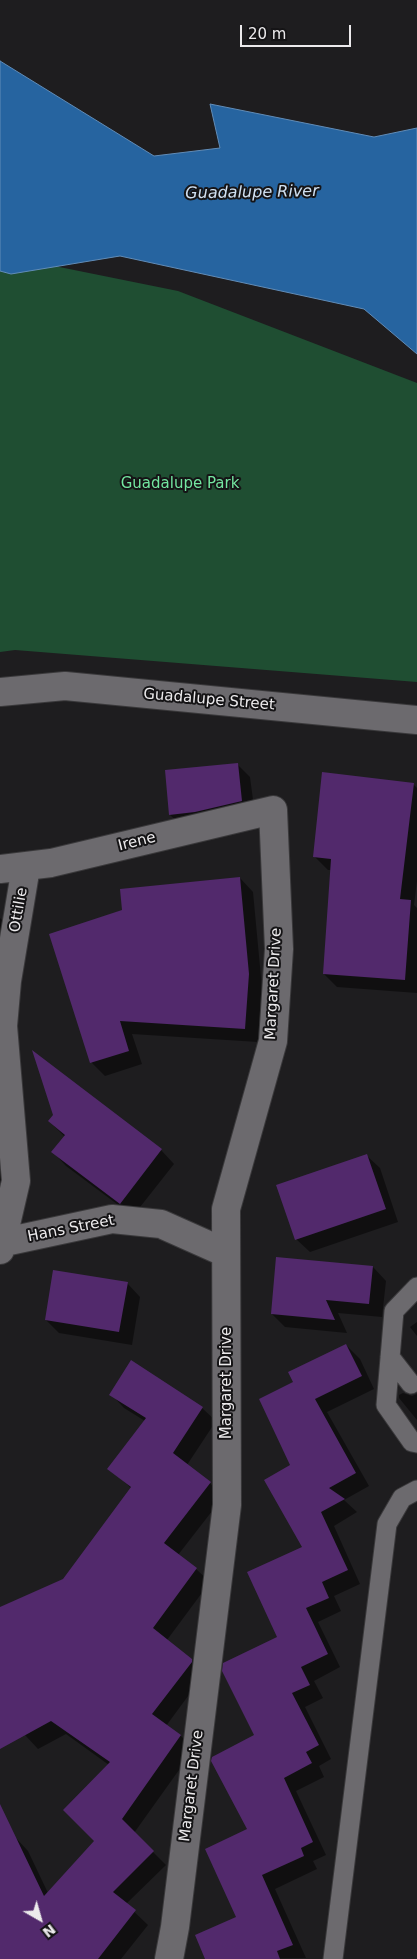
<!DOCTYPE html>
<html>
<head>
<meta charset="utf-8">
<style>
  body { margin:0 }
  #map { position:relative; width:417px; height:1959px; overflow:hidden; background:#1e1d1f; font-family:"DejaVu Sans",sans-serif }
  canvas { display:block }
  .north { position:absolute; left:15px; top:1894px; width:50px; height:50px; -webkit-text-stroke:4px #151416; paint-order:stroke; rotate:142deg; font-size:14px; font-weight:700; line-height:20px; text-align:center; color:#eceaec }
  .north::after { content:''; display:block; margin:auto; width:18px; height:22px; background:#eceaec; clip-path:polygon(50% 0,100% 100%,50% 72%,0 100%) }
  .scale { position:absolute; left:240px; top:25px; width:111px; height:22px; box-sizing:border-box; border:2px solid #eceaec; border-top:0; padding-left:6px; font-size:15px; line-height:18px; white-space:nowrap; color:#eceaec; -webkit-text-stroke:4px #151416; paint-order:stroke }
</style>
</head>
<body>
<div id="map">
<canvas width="417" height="1959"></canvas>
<div class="north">N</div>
<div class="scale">20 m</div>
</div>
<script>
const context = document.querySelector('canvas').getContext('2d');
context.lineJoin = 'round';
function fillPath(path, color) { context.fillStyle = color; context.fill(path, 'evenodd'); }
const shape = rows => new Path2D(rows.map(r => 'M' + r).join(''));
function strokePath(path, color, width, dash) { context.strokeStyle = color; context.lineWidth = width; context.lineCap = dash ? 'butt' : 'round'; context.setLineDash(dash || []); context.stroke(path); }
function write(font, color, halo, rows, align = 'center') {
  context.font = font + ' "DejaVu Sans",sans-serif'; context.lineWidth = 4; context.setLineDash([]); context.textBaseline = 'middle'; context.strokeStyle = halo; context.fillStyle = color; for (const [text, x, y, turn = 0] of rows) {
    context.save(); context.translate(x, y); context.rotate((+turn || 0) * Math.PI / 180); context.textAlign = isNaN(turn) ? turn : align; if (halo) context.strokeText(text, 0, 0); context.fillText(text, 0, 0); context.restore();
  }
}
const green = shape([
  [0,255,178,291,417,383,417,682,15,650,0,652]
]);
const water = shape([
  [0,61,154,156,220,148,210,104,374,137,417,128,417,354,364,309,120,256,11,274,0,271,0,61]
]);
const shadow = shape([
  [237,764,250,777,255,815,184,828,170,815],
  [413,784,417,788,417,881,414,905,417,908,417,993,337,987,324,974,332,870,328,870,314,856],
  [240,878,253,892,262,988,258,1042,132,1034,142,1064,105,1076,92,1063,50,935,123,911],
  [0,918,3,921,0,949],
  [49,1121,161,1150,174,1164,133,1216,66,1166,53,1152,65,1137],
  [0,1152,11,1173,0,1195],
  [366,1155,380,1168,398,1222,310,1252,296,1239],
  [373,1267,386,1281,382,1317,338,1313,347,1333,285,1327,272,1314],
  [127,1283,140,1297,132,1345,59,1333,46,1320],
  [417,1322,417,1336,410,1327],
  [346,1345,360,1359,374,1389,327,1412,369,1486,344,1500,357,1512,334,1526,360,1584,334,1596,341,1611,318,1622,340,1667,314,1681,323,1698,305,1707,331,1759,319,1766,324,1777,296,1791,326,1855,313,1861,317,1869,275,1889,306,1958,206,1959,237,1918,249,1830,255,1736,278,1637,304,1547,292,1466,295,1383],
  [403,1393,412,1396,417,1394,417,1420,399,1398,399,1395],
  [111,1394,202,1408,216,1421,187,1465,210,1483,223,1497,178,1555,196,1569,210,1582,167,1640,192,1660,205,1673,166,1726,181,1736,194,1749,134,1833,166,1865,126,1904,148,1925,121,1959,0,1959,0,1845,15,1837,28,1851,48,1893,96,1841,109,1765,66,1734,38,1749,25,1735,0,1679,0,1609,64,1580,132,1489,109,1468,145,1421,124,1408]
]);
const building = shape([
  [238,763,242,801,195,812,169,815,165,770],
  [322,772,414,783,400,899,411,900,405,980,323,974,331,859,313,857],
  [240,877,249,974,245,1029,120,1021,129,1051,90,1063,49,934,122,910,120,889],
  [32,1050,162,1149,120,1204,51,1152,65,1135,48,1121,53,1115],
  [367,1154,386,1209,295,1240,276,1185],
  [276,1257,373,1266,369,1304,326,1300,335,1320,271,1314],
  [53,1270,128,1282,119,1332,45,1320],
  [346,1344,362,1376,315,1399,356,1473,329,1488,345,1499,321,1512,348,1570,322,1582,329,1598,306,1608,328,1654,301,1667,310,1685,292,1693,319,1745,306,1752,312,1763,284,1778,313,1842,301,1848,304,1856,262,1875,293,1945,277,1951,280,1959,205,1959,195,1935,236,1917,205,1849,247,1829,211,1761,212,1757,254,1735,222,1671,223,1663,277,1637,247,1572,302,1547,264,1480,290,1465,259,1399,293,1382,288,1372],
  [131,1360,203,1407,173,1453,211,1482,164,1543,197,1568,153,1628,192,1659,192,1662,152,1714,181,1735,122,1819,154,1851,113,1892,136,1910,98,1959,0,1959,0,1804,44,1896,94,1841,63,1810,110,1762,51,1721,0,1749,0,1607,63,1579,131,1487,107,1469,146,1418,109,1395]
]);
const service = shape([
  [417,1287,394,1311,386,1405,412,1442,417,1443],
  [390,1357,411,1384],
  [333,1959,387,1524,402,1498,417,1490]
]);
const minor = shape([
  [0,692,65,686,417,720],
  [0,869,51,863,273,810,279,949,273,1041,226,1209,227,1505,175,1927,169,1959],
  [0,1243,112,1219,161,1224,226,1253],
  [0,1250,16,1181,3,1026,7,981,26,867]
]);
const parkNames = [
  ["Guadalupe Park",180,484]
];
const streetNames = [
  ["Guadalupe Street",209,700,5],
  ["Irene",137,842,-14],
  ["Ottilie",19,910,-80],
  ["Margaret Drive",274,984,-87],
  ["Hans Street",71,1229,-11],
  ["Margaret Drive",227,1383,-90],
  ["Margaret Drive",192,1786,-83]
];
const waterNames = [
  ["Guadalupe River",252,193,-1]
];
fillPath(green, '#1f4e32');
fillPath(water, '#2664a0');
strokePath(water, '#618cb7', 1);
fillPath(shadow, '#0007');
fillPath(building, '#52296c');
strokePath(service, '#3a393b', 21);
strokePath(minor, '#3a393b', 30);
strokePath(service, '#6c6a6e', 19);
strokePath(minor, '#6c6a6e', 28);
write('15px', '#73e6a0', '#151416', parkNames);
write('15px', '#eceaec', '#151416', streetNames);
write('italic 16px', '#d0e0f1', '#151416', waterNames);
</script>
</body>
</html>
